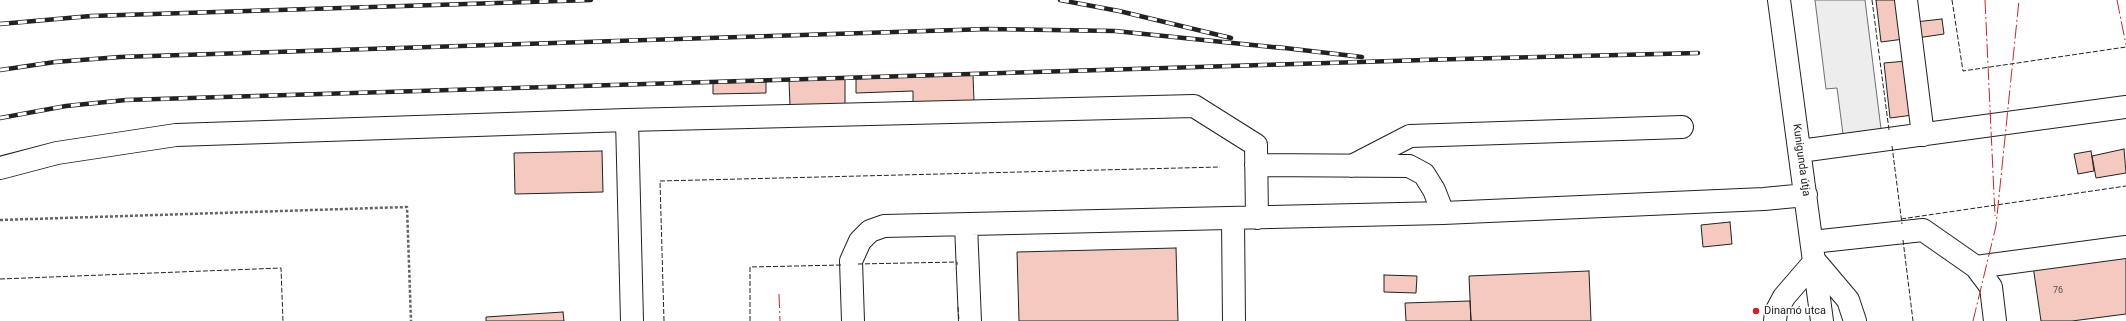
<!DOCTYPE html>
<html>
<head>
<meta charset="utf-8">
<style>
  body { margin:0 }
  canvas { display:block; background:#fff }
</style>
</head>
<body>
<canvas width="2126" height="321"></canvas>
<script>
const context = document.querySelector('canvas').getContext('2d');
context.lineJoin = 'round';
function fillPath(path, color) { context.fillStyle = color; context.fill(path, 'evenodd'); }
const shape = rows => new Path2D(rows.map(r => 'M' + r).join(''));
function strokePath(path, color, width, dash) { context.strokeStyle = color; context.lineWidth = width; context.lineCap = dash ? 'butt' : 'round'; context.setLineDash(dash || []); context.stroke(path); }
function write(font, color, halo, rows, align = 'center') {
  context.font = font + ' Roboto,sans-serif'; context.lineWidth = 3; context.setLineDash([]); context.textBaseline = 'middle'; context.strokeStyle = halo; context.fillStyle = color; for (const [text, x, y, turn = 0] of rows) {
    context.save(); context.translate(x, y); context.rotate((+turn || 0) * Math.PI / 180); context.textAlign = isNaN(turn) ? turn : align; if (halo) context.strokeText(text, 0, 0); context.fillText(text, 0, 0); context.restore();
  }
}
const parking = shape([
  [1815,0,1865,0,1881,129,1843,134,1837,88,1826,89,1815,0]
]);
const building = shape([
  [1876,0,1900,0,1904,39,1881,42,1876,0],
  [1942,19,1944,34,1917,38,1915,22,1942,19],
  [1907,61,1913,115,1890,118,1884,63,1907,61],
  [973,75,974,101,913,103,913,91,856,93,856,79,973,75],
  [845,78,845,104,790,106,789,80,845,78],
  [766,82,766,93,713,94,713,83,766,82],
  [2124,149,2126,173,2096,178,2092,156,2124,149],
  [602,151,603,192,515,194,514,153,602,151],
  [2091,151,2094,171,2078,174,2074,154,2091,151],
  [1730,222,1732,244,1703,247,1701,225,1730,222],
  [1176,248,1178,321,1019,321,1017,252,1176,248],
  [2126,253,2126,314,2072,321,2041,321,2033,266,2126,253],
  [1589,271,1591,321,1471,321,1469,276,1589,271],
  [1384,275,1417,276,1416,293,1384,292,1384,275],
  [1470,301,1471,321,1406,321,1405,303,1470,301],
  [563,312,564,321,486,321,486,317,563,312]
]);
const path = shape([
  [0,220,407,207,411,321]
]);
const minor = shape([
  [1779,0,1822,321],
  [1906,0,1923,135],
  [1800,151,2126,107],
  [1256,165,1409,166,1424,174,1434,190,1443,213],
  [1352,166,1410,136,1682,127],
  [0,168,57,153,176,135,627,120],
  [1233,219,1234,321],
  [966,225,970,321],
  [1812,242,1923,230,1976,267,1991,287,1995,321],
  [1815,261,1848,300,1855,321],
  [1976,267,2126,247],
  [632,321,627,120,1194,106,1256,145,1257,218],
  [853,321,851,261,860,241,870,231,884,226,1443,213,1764,199,1806,195],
  [1775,321,1776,312,1784,297,1815,261]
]);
const rail = shape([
  [1060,0,1119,11,1231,38],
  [0,24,91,16,591,0],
  [1276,47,1362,57],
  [1420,60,1698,53],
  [0,70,55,62,120,57,988,29,1115,31,1282,48],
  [0,118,66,106,126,100,1425,60]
]);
const fence = shape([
  [1872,0,1889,130],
  [1952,0,1963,71,2126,47],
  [1892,146,1902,224],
  [1901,219,2126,186],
  [1903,240,1913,321],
  [858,264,957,262,957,265],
  [0,279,281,268,283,321],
  [958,307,959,321],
  [664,321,660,181,1220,167],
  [750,321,750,267,842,265]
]);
const power = shape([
  [1985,0,1995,216],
  [2117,0,2126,45],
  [779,294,780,321],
  [1973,321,1996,226,2019,0]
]);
const markers = [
  [1756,311,4,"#c62828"]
];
const numberNames = [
  ["76",2058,291]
];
const streetNames = [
  ["Kunigunda útja",1801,160,82]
];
const poiNames = [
  ["Dinamó utca",1764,311]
];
fillPath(parking, '#ededed');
strokePath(parking, '#6f6f6f', 1);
fillPath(building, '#f3c9c0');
strokePath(building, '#222', 1);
strokePath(minor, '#222', 24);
strokePath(path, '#646464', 2.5, [3, 2]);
strokePath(minor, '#fff', 22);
strokePath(rail, '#222', 4.5);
strokePath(rail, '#fff', 3, [9]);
strokePath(fence, '#222', 1, [5, 2]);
strokePath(power, '#c62828', 1, [14, 3, 2, 3]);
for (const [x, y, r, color] of markers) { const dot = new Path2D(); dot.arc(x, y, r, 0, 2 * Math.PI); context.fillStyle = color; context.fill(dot); strokePath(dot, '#fff', 1.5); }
write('9px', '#564c4a', null, numberNames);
write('11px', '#222', '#fff', streetNames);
write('11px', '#222', '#fff', poiNames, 'left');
</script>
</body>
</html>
